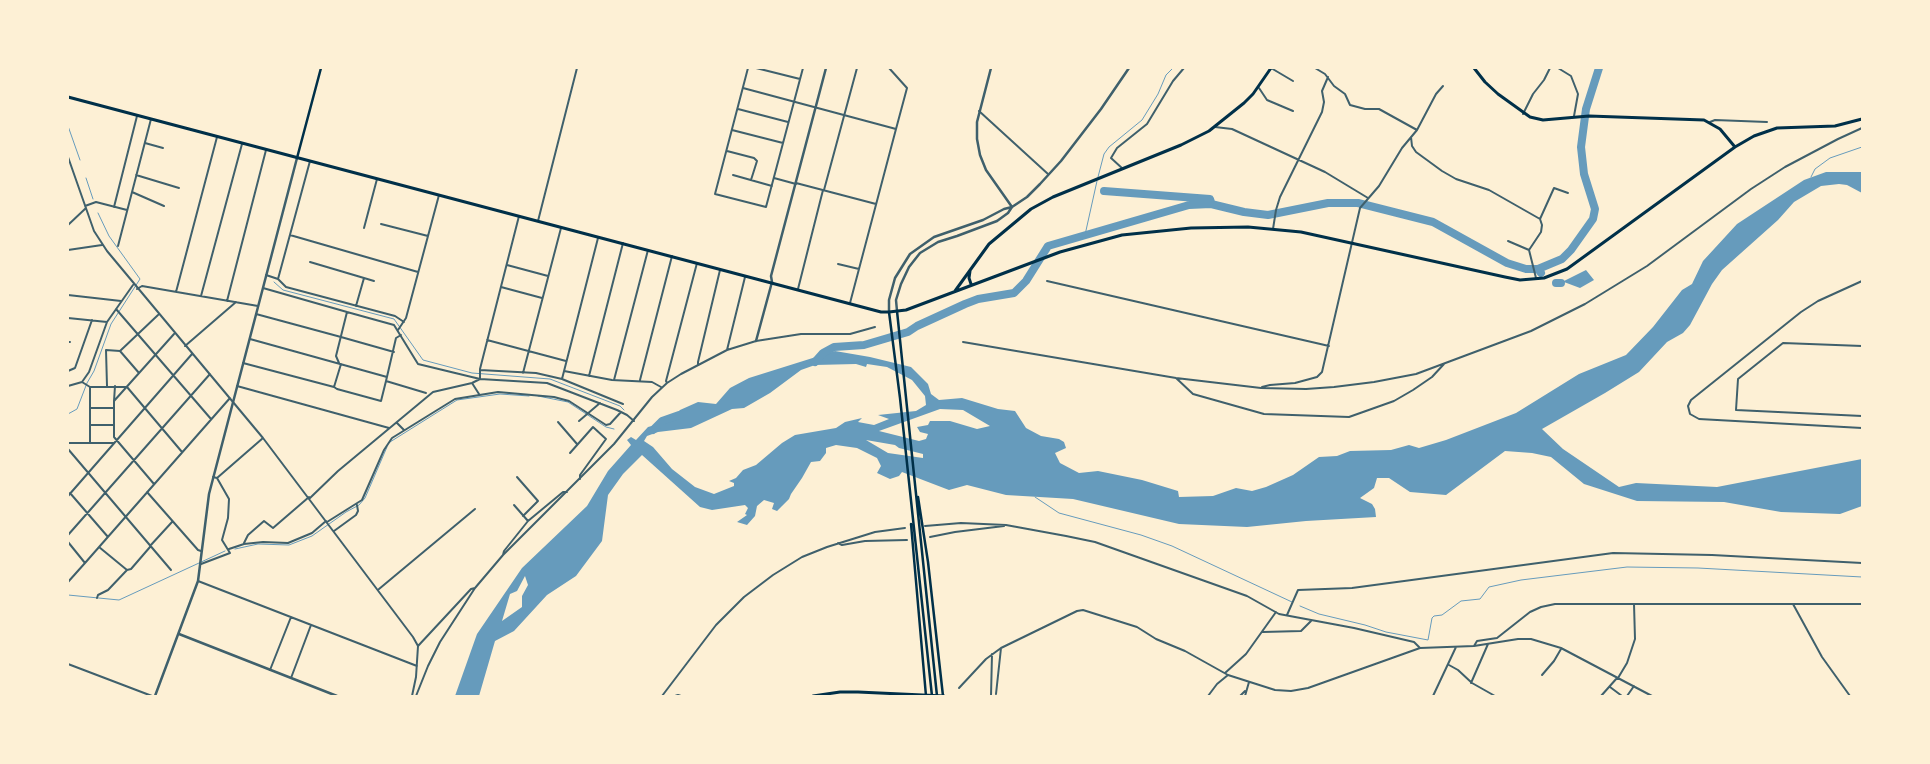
<!DOCTYPE html>
<html>
<head>
<meta charset="utf-8">
<style>
  body { margin:0 }
  #map { position:relative; width:1930px; height:764px; overflow:hidden; background:#fdf0d5; font-family:Raleway,sans-serif }
  canvas { display:block }
  .frame { position:absolute; inset:0; border:69px solid #fdf0d5; pointer-events:none }
</style>
</head>
<body>
<div id="map">
<canvas width="1930" height="764"></canvas>
<div class="frame"></div>
</div>
<script>
const context = document.querySelector('canvas').getContext('2d');
context.lineJoin = 'round';
function fillPath(path, color) { context.fillStyle = color; context.fill(path, 'evenodd'); }
const shape = rows => new Path2D(rows.map(r => 'M' + r).join(''));
function strokePath(path, color, width, dash) { context.strokeStyle = color; context.lineWidth = width; context.lineCap = dash ? 'butt' : 'round'; context.setLineDash(dash || []); context.stroke(path); }
const water = shape([
  [1826,172,1862,172,1862,193,1847,185,1839,184,1821,186,1794,202,1778,220,1722,270,1712,284,1690,325,1683,333,1667,342,1639,372,1605,393,1542,429,1563,449,1619,487,1636,483,1717,487,1862,459,1862,506,1840,514,1781,512,1724,502,1637,501,1584,484,1551,457,1532,453,1505,451,1446,495,1410,492,1389,478,1377,478,1374,488,1360,498,1372,504,1375,509,1376,517,1306,521,1247,527,1179,524,1073,499,1006,495,967,485,949,490,902,472,899,476,890,479,877,473,881,466,877,458,857,448,836,445,826,448,826,453,820,461,811,462,802,478,791,494,789,499,777,511,772,509,774,503,764,500,757,506,755,516,747,525,737,522,747,515,745,514,748,508,745,505,712,510,700,507,642,455,623,474,608,495,602,541,576,576,547,595,514,631,495,641,479,696,455,696,477,634,522,568,587,506,608,471,631,445,627,440,631,437,636,440,648,427,667,422,680,410,698,402,716,404,730,388,749,378,835,351,870,357,911,367,928,384,931,394,939,400,962,398,998,409,1015,411,1026,428,1041,436,1059,439,1064,442,1066,448,1055,453,1060,463,1079,473,1098,471,1142,480,1178,491,1179,497,1213,496,1236,488,1252,491,1266,487,1293,475,1319,457,1337,456,1350,451,1391,450,1409,445,1419,448,1446,440,1516,413,1579,374,1626,355,1653,327,1682,290,1692,284,1703,261,1737,224,1804,180],
  [856,364,866,367,867,364,887,367,912,380,925,396,926,405,916,411,878,415,889,419,874,425,858,422,862,418,845,422,836,428,795,435,782,443,756,465,743,470,736,478,729,481,734,483,734,486,714,494,695,487,672,469,653,447,644,441,647,436,658,432,691,428,732,409,744,408,770,393,801,370,815,365],
  [940,409,963,410,990,426,977,429,950,421,930,421,928,425,917,427,920,432,928,434,926,439,919,441,879,431],
  [866,440,895,445,899,448,923,454,923,458,888,453],
  [525,576,528,585,522,596,522,607,502,621,510,594,517,591],
  [1586,270,1594,280,1580,288,1564,282,1560,283]
]);
const stream = shape([
  [68,126,80,160],
  [1098,177,1104,154,1109,147,1142,120,1158,94,1166,75,1173,68],
  [1811,177,1815,169,1830,158,1862,147],
  [86,178,93,199],
  [1085,235,1097,181],
  [274,282,283,290,394,319,423,360,472,373,550,379,620,406,624,410],
  [538,396,568,402,606,427,614,429],
  [68,414,77,409,87,383,94,371,111,324,140,279,109,236,98,213],
  [390,442,457,400,500,394,529,396],
  [1035,497,1059,513,1141,535,1172,546,1292,602],
  [235,549,258,544,289,545,312,536,346,512,359,505,365,498,387,447],
  [68,595,119,600,225,551],
  [1300,606,1319,614,1365,625,1386,632,1428,640,1432,618,1434,616,1442,615,1461,601,1480,599,1489,587,1521,580,1627,567,1698,568,1862,577]
]);
const river = shape([
  [1104,191,1210,199,1211,202],
  [1538,269,1562,259,1571,250,1593,219,1595,209,1584,174,1581,147,1586,109,1599,68],
  [1556,283,1561,283],
  [815,362,823,353,834,347,864,345,908,332,917,326,965,304,978,299,1014,293,1026,281,1048,246,1189,205,1211,204,1244,212,1268,215,1328,203,1358,203,1433,222,1507,263,1526,269,1538,269,1541,273],
  [653,430,662,421,679,415]
]);
const minor = shape([
  [748,68,715,194,766,207,803,68],
  [756,68,800,79],
  [889,68,907,88,896,129],
  [1271,68,1293,81],
  [1315,68,1325,74,1334,86,1345,94,1350,105,1365,109,1379,109,1417,130],
  [1558,68,1571,76,1578,94,1574,116],
  [743,88,896,129,850,303],
  [1259,88,1267,100,1293,111],
  [738,109,788,122],
  [979,111,1048,174],
  [1523,114,1533,94,1544,80,1550,68],
  [1710,122,1715,120,1767,122],
  [1215,127,1232,129,1325,172,1368,198],
  [732,130,783,143],
  [1411,137,1412,146,1416,152,1442,171,1456,179,1489,190,1540,219,1542,225,1541,232,1529,250,1536,278],
  [145,143,163,148],
  [727,151,754,158,757,161,751,180],
  [68,157,94,231,107,251,263,438,413,637,418,646,416,677,412,696],
  [1123,169,1111,158,1117,148,1147,124,1173,81,1184,68],
  [136,175,179,188],
  [733,175,772,186],
  [774,178,796,184],
  [796,183,876,204],
  [824,190,857,68],
  [132,192,164,206],
  [85,206,96,202,127,210],
  [114,207,137,116],
  [1540,219,1554,188,1568,193],
  [538,221,577,68],
  [381,224,428,236],
  [68,225,86,208],
  [364,228,377,179],
  [1273,229,1276,210,1280,197,1322,112,1324,102,1322,91,1328,77],
  [290,235,418,272],
  [1508,241,1529,250],
  [118,246,151,119],
  [68,250,102,245],
  [310,262,364,278,356,306],
  [838,264,859,269],
  [507,265,548,276],
  [266,275,278,279,286,287,395,316,404,322],
  [364,278,374,281],
  [278,279,310,161],
  [1047,281,1329,346],
  [1862,281,1818,301,1801,312,1691,400,1688,406,1690,414,1699,419,1862,428],
  [501,287,542,298],
  [263,288,347,312],
  [137,289,142,286,258,306],
  [798,289,823,190],
  [176,292,217,137],
  [68,295,121,301],
  [201,296,242,144],
  [227,301,266,150],
  [116,309,211,419],
  [256,314,341,337],
  [68,318,107,322],
  [398,330,406,318,439,195],
  [401,335,396,338,386,381,426,393],
  [341,337,394,352],
  [250,339,387,377],
  [487,340,566,361],
  [68,342,70,342],
  [963,342,1176,378,1261,388,1306,389,1334,387,1374,382,1416,374,1531,331,1585,304,1647,266,1751,189,1785,167,1838,139,1862,128],
  [185,346,236,302],
  [1862,346,1783,343,1738,379,1736,410,1862,416],
  [727,350,745,277],
  [120,351,139,373],
  [243,363,334,387],
  [339,363,336,356,347,312,394,325,418,364,480,379,547,383,617,410,627,415,634,421],
  [341,364,334,387,337,389,381,401,386,381],
  [698,365,698,362,720,270],
  [480,370,536,373,562,379,598,238],
  [68,371,75,368,92,320],
  [564,371,612,380,652,382,661,387],
  [523,373,561,228],
  [589,376,623,243],
  [1176,378,1193,394,1264,414,1349,417,1394,401,1413,390,1432,377,1444,364],
  [480,379,480,369,519,216],
  [562,379,623,404],
  [614,380,648,250],
  [640,380,672,256],
  [82,382,90,387,127,387,182,452],
  [472,383,479,394],
  [667,383,666,381,697,263],
  [68,386,82,382,89,372,107,322,133,285],
  [107,386,106,350,120,351,158,315],
  [237,386,389,428],
  [90,387,90,443],
  [1262,387,1270,385,1295,383,1317,377,1322,372,1360,208,1379,186,1402,148,1417,130,1436,94,1443,86],
  [114,401,115,386],
  [90,408,114,408],
  [579,421,600,403],
  [558,422,577,444],
  [397,423,404,430],
  [90,425,114,425],
  [68,443,114,443],
  [68,449,171,570],
  [570,453,593,427,606,439,580,475,580,479],
  [213,477,217,478,263,438],
  [517,477,538,501,523,516],
  [154,484,114,437,114,401,174,334],
  [147,492,198,550,201,551],
  [70,493,108,537],
  [68,496,192,354],
  [310,498,338,471,433,392,472,383,480,379],
  [514,505,528,521],
  [327,522,362,500,384,450,392,438,455,399,498,392,554,397,569,401,606,425,610,424,621,412],
  [925,526,961,523,1006,525,1066,536,1095,542,1247,596,1279,614,1354,628,1414,642,1420,648],
  [334,531,356,515,358,511,357,505],
  [68,535,210,374],
  [930,537,955,532,1004,526],
  [68,542,85,563,230,398],
  [244,543,248,535,264,521,273,528,309,497],
  [838,543,842,545,865,541,907,540],
  [150,546,172,522],
  [99,547,127,570,131,569,150,547],
  [229,549,244,544,263,542,288,543,312,533,326,521],
  [503,555,504,551,528,521,563,492,567,492],
  [201,564,230,553,222,540,228,518,229,499,217,478],
  [198,581,417,666],
  [68,582,85,563],
  [379,589,475,509],
  [97,598,98,595,108,590,127,570],
  [1793,604,1822,657,1850,696],
  [1287,615,1298,590,1352,588,1613,553,1712,555,1862,563],
  [1263,632,1301,631,1311,621],
  [418,646,471,589,475,588],
  [1474,646,1477,641,1497,638,1530,612,1541,607,1555,604,1862,604],
  [68,664,152,696],
  [1449,665,1458,670,1472,683,1495,696],
  [270,670,291,617],
  [1225,673,1246,654,1276,612],
  [1542,675,1554,661,1561,649],
  [291,678,311,625],
  [1618,678,1627,663,1635,639,1634,604],
  [1471,683,1488,644],
  [1610,687,1622,696],
  [959,688,986,659,1001,648,1077,611,1083,610,1137,627,1156,639,1185,651,1228,675,1275,690,1291,691,1308,688,1420,648,1474,646,1518,639,1531,639,1561,648,1652,696],
  [996,694,1001,648],
  [416,696,428,666,440,642,475,588,503,555,614,444,652,397,667,383,681,374,727,350,756,341,801,334,850,334,875,327],
  [662,696,716,625,744,597,773,575,802,557,827,547,875,532,905,528],
  [675,696,678,695,681,696],
  [991,696,992,654],
  [1208,696,1217,684,1228,675],
  [1240,696,1245,691],
  [1245,696,1249,682],
  [1433,696,1456,647],
  [1601,696,1617,678],
  [1627,696,1634,686]
]);
const tertiary = shape([
  [991,68,977,122,977,139,980,155,986,170,1012,207],
  [897,311,896,300,901,284,909,267,920,253,938,242,957,236,997,221,1008,213,1012,207],
  [889,312,889,300,895,278,910,254,934,237,983,220,1004,209,1012,207,1027,197,1040,184,1061,161,1101,109,1129,68],
  [756,341,772,282,771,276,826,68],
  [179,634,337,696],
  [155,696,198,581,209,494,297,158]
]);
const secondary = shape([
  [297,158,321,68],
  [897,311,937,696],
  [889,312,900,398,932,696],
  [918,497,928,562,943,696],
  [911,524,926,696]
]);
const primary = shape([
  [1474,68,1485,82,1498,94,1530,117,1543,120,1589,116,1704,120,1720,129,1735,147],
  [68,97,881,312,889,312,906,310,1060,252,1122,235,1191,228,1248,227,1301,232,1505,277,1520,280,1544,278,1567,269,1735,147,1754,136,1777,128,1835,126,1862,119],
  [970,271,969,278,971,284],
  [955,291,989,244,1031,209,1053,197,1181,145,1209,131,1244,103,1253,94,1271,68]
]);
const trunk = shape([
  [813,696,840,692,858,692,944,696]
]);
fillPath(water, '#669bbc');
strokePath(stream, '#669bbc', 1);
strokePath(river, '#669bbc', 8);
strokePath(minor, '#3f606c', 2);
strokePath(tertiary, '#3f606c', 2.5);
strokePath(secondary, '#003049', 2.5);
strokePath(primary, '#003049', 3);
strokePath(trunk, '#003049', 3);
</script>
</body>
</html>
